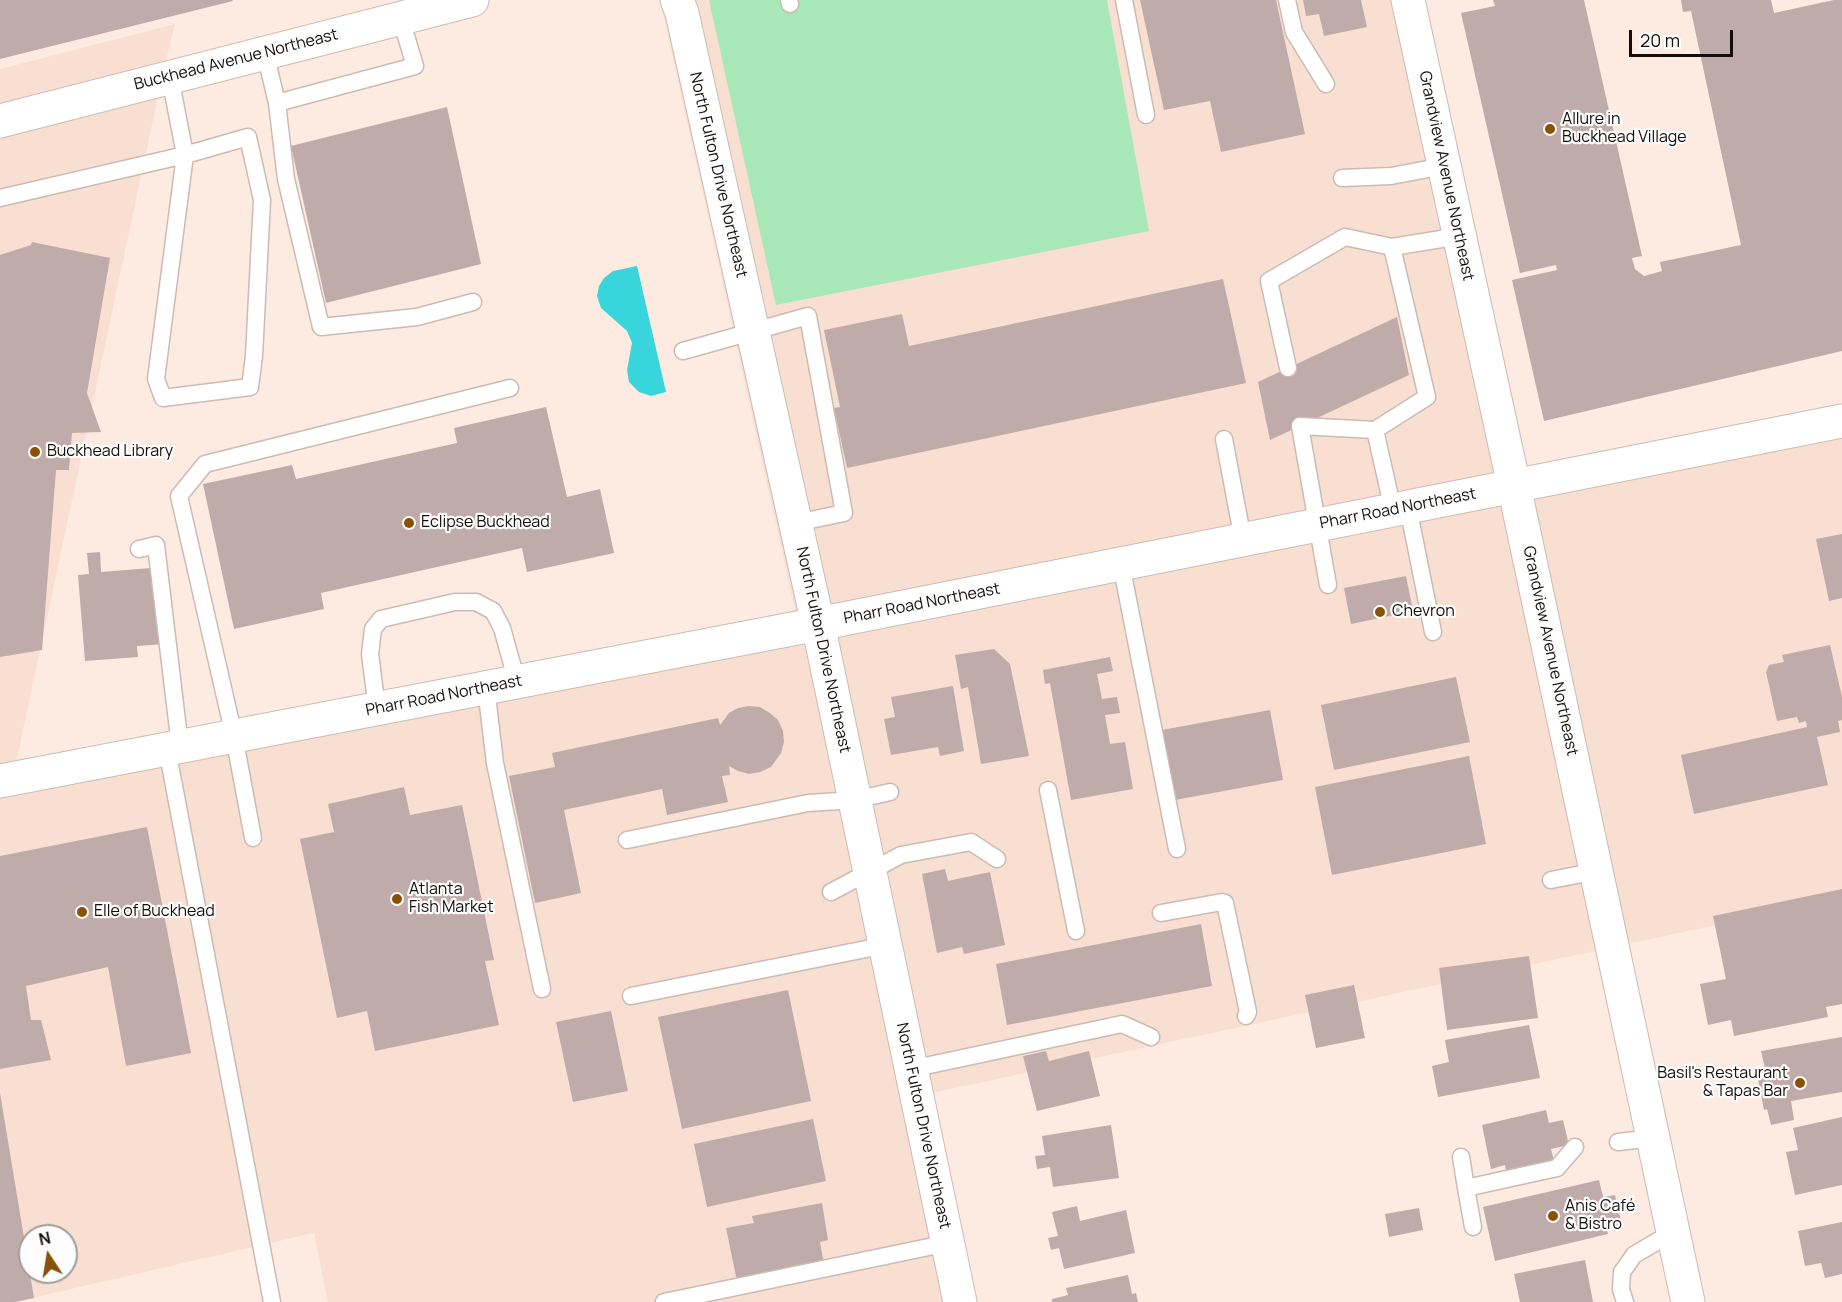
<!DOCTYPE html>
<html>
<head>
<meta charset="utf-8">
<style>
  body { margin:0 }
  #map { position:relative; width:1842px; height:1302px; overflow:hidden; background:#fdebe2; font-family:Manrope,sans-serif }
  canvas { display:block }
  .north { position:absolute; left:18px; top:1224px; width:60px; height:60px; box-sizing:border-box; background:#fcfdfc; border:2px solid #9f9d9c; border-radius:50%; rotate:348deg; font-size:16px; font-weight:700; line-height:24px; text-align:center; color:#140e0b }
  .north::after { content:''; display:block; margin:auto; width:21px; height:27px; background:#895104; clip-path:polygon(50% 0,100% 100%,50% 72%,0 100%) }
  .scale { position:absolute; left:1629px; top:30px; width:104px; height:27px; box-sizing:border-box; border:3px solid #140e0b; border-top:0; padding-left:8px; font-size:18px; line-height:21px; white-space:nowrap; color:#140e0b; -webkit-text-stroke:4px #fcfdfc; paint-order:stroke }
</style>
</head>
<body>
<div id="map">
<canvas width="1842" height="1302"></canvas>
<div class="north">N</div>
<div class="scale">20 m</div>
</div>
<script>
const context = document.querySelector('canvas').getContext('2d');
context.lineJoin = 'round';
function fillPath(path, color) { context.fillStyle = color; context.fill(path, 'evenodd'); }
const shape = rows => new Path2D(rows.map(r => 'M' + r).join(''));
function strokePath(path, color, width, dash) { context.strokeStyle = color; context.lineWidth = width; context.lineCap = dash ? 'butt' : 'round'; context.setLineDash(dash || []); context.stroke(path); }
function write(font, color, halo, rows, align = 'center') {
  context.font = font + ' Manrope,sans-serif'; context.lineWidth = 4.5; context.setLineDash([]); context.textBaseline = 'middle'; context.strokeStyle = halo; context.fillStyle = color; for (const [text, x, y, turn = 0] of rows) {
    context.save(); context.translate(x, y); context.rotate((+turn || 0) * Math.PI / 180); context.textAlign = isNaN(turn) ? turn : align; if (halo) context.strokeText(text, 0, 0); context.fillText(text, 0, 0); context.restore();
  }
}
const built = shape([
  [660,0,1405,0,1498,488,1842,416,1842,898,904,1099,946,1302,328,1302,314,1233,15,1302,0,1302,0,69,175,24,163,73,15,768,800,633],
  [30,1236,66,1236,66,1272,30,1272]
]);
const green = shape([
  [709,0,1107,0,1149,231,776,305]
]);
const water = shape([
  [637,266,666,392,651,396,639,392,629,382,627,370,632,343,627,331,601,308,597,296,599,286,604,278,613,271]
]);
const building = shape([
  [0,0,232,0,233,1,0,59],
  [1140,0,1276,0,1305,134,1221,152,1210,101,1164,110],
  [1303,0,1361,0,1367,27,1324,36,1319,14,1306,16],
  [1493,0,1584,0,1642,256,1632,258,1635,269,1644,276,1662,271,1660,262,1741,245,1691,11,1683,12,1681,0,1771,0,1774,13,1834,0,1842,0,1842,351,1544,421,1512,280,1557,270,1556,265,1520,273,1461,13,1495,6],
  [447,107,481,264,326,303,291,146],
  [32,242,110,258,87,393,101,432,72,433,69,470,56,470,42,650,0,657,0,255,31,245],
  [1223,279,1246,383,847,468,834,408,840,407,824,330,902,314,909,346],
  [1397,317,1409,375,1270,440,1258,382],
  [546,407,567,497,600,489,614,553,527,572,522,548,321,593,324,609,234,629,203,484,292,465,296,479,457,443,454,428],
  [1842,534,1842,598,1829,601,1816,539],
  [100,552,101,572,151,568,154,601,162,600,165,644,137,646,138,657,85,661,78,575,89,574,87,553],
  [1406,576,1413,611,1351,624,1344,588],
  [1830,645,1842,697,1842,720,1838,721,1840,732,1817,737,1828,785,1694,814,1681,755,1807,727,1806,721,1799,723,1797,717,1777,721,1766,672,1769,665,1784,662,1782,655],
  [994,649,1010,664,1029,756,981,764,968,687,961,689,955,655],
  [1110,657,1113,671,1097,674,1102,699,1117,697,1120,713,1105,715,1110,744,1125,742,1133,789,1071,800,1050,683,1045,684,1043,670],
  [1456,677,1470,742,1334,770,1321,705],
  [953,686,964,751,940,756,938,747,891,755,884,719,895,717,891,697],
  [749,706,760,707,770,713,778,720,783,731,784,742,781,753,771,767,760,772,749,774,738,771,729,766,730,775,722,776,728,802,667,815,662,789,564,810,581,893,535,903,509,776,555,767,552,753,718,718,720,725,729,713,738,708],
  [1270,710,1283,780,1175,800,1162,730],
  [1469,756,1486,844,1332,875,1315,787],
  [404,787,410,815,462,805,494,960,485,961,499,1025,375,1051,367,1011,337,1018,300,839,334,832,328,804],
  [147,827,191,1053,126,1066,108,967,26,986,31,1020,41,1020,51,1060,0,1069,0,856],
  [945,869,948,881,990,872,1005,945,964,954,962,947,937,953,922,874],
  [1842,889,1842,1004,1826,1007,1828,1017,1734,1036,1731,1020,1708,1025,1700,984,1726,979,1713,916],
  [1201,924,1212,986,1007,1025,996,964],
  [1529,956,1538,1018,1447,1030,1439,968],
  [1354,985,1365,1038,1316,1048,1305,995],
  [788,990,811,1101,682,1129,658,1017],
  [611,1011,628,1091,573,1102,556,1022],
  [1529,1025,1540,1078,1438,1097,1432,1066,1449,1062,1445,1040],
  [1842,1037,1842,1092,1791,1101,1794,1120,1771,1125,1767,1109,1764,1110,1757,1074,1766,1073,1761,1051],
  [1046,1051,1049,1061,1089,1051,1100,1096,1037,1111,1023,1056],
  [0,1093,34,1298,15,1302,0,1302],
  [1546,1110,1549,1123,1563,1120,1569,1145,1551,1149,1554,1161,1506,1171,1505,1165,1491,1169,1482,1125],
  [1842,1117,1842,1185,1795,1195,1786,1152,1798,1150,1793,1128],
  [813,1119,826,1181,707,1207,694,1144],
  [1111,1125,1119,1178,1053,1187,1050,1167,1037,1169,1035,1156,1045,1155,1042,1136],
  [1599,1180,1603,1197,1615,1195,1622,1225,1606,1228,1608,1234,1495,1261,1483,1207],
  [822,1203,828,1240,820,1242,824,1264,737,1281,726,1228,754,1223,752,1216],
  [1077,1206,1080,1221,1126,1210,1135,1253,1064,1269,1059,1248,1051,1250,1048,1238,1058,1236,1052,1212],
  [1419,1208,1423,1230,1389,1237,1385,1214],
  [1842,1222,1842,1274,1825,1278,1821,1263,1805,1266,1798,1231],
  [1585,1260,1593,1302,1520,1302,1514,1274],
  [1128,1275,1132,1294,1136,1293,1138,1302,1052,1302,1052,1299,1068,1295,1066,1288]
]);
const service = shape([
  [789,0,790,4],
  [1124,0,1146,115],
  [1287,0,1294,32,1326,84],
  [265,53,277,103,286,179,321,327,417,317,473,302],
  [277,103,415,66,401,19],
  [1342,178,1391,176,1444,166],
  [0,198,185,155,248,137,262,200,254,356,250,387,163,398,156,379,185,155,170,77],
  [1392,247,1427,397,1375,430,1393,510],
  [683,351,808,316,844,513,796,523],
  [1288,368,1269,281,1345,237,1392,247,1460,236],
  [1224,439,1243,540],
  [1408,507,1433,632],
  [139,549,156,545,180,746],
  [1121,564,1177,849],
  [1328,585,1300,426,1375,430],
  [486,688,495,763,542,989],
  [377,709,370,654,373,629,381,619,455,602,476,602,493,611,502,628,517,682],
  [167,749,272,1302],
  [1048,790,1076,931],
  [253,838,234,736,179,496,205,464,510,388],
  [627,840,808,803,855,800,890,792],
  [1551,880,1597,871],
  [831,892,901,855,971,842,997,859],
  [1161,913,1222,902,1225,903,1248,1012,1246,1016],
  [631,996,886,945],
  [911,1069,1122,1024,1151,1037],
  [1618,1142,1654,1138],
  [1461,1157,1466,1188,1557,1168,1575,1147],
  [1466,1188,1473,1227],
  [664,1302,948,1243],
  [1625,1302,1621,1289,1622,1272,1634,1255,1673,1232]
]);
const minor = shape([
  [677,0,682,13,818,624,960,1302],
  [1408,0,1514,486,1688,1302],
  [0,121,472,0]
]);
const tertiary = shape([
  [0,781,818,624,1842,421]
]);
const markers = [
  [1550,129,6,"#895104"],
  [35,452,6,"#895104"],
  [409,523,6,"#895104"],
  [1380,612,6,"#895104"],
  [397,899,6,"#895104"],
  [82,912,6,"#895104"],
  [1800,1083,6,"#895104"],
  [1553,1216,6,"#895104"]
];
const streetNames = [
  ["Buckhead Avenue Northeast",236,60,-14],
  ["North Fulton Drive Northeast",718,175,77],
  ["Grandview Avenue Northeast",1446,176,78],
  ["Pharr Road Northeast",1398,509,-11],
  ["Pharr Road Northeast",922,604,-11],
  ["North Fulton Drive Northeast",823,650,78],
  ["Grandview Avenue Northeast",1550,651,78],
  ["Pharr Road Northeast",444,696,-11],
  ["North Fulton Drive Northeast",923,1126,78]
];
const poiNames = [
  ["Allure in",1562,120],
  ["Buckhead Village",1562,138],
  ["Buckhead Library",47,452],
  ["Eclipse Buckhead",421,523],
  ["Chevron",1392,612],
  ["Atlanta",409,890],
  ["Fish Market",409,908],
  ["Elle of Buckhead",94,912],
  ["Basil's Restaurant",1788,1074,"right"],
  ["& Tapas Bar",1788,1092,"right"],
  ["Anis Café",1565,1207],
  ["& Bistro",1565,1225]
];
fillPath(built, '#f9dfd2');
fillPath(green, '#a7e7b8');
fillPath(water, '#38d6dc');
fillPath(building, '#bfaba9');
strokePath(service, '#ccbbb2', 19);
strokePath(minor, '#ccbbb2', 35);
strokePath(tertiary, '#ccbbb2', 35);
strokePath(service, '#fff', 16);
strokePath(minor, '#fff', 33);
strokePath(tertiary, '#fff', 33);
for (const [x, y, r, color] of markers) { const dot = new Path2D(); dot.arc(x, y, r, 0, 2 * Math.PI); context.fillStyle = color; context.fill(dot); strokePath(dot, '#fcfdfc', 2); }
write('16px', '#140e0b', '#fcfdfc', streetNames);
write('16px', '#140e0b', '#fcfdfc', poiNames, 'left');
</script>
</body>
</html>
